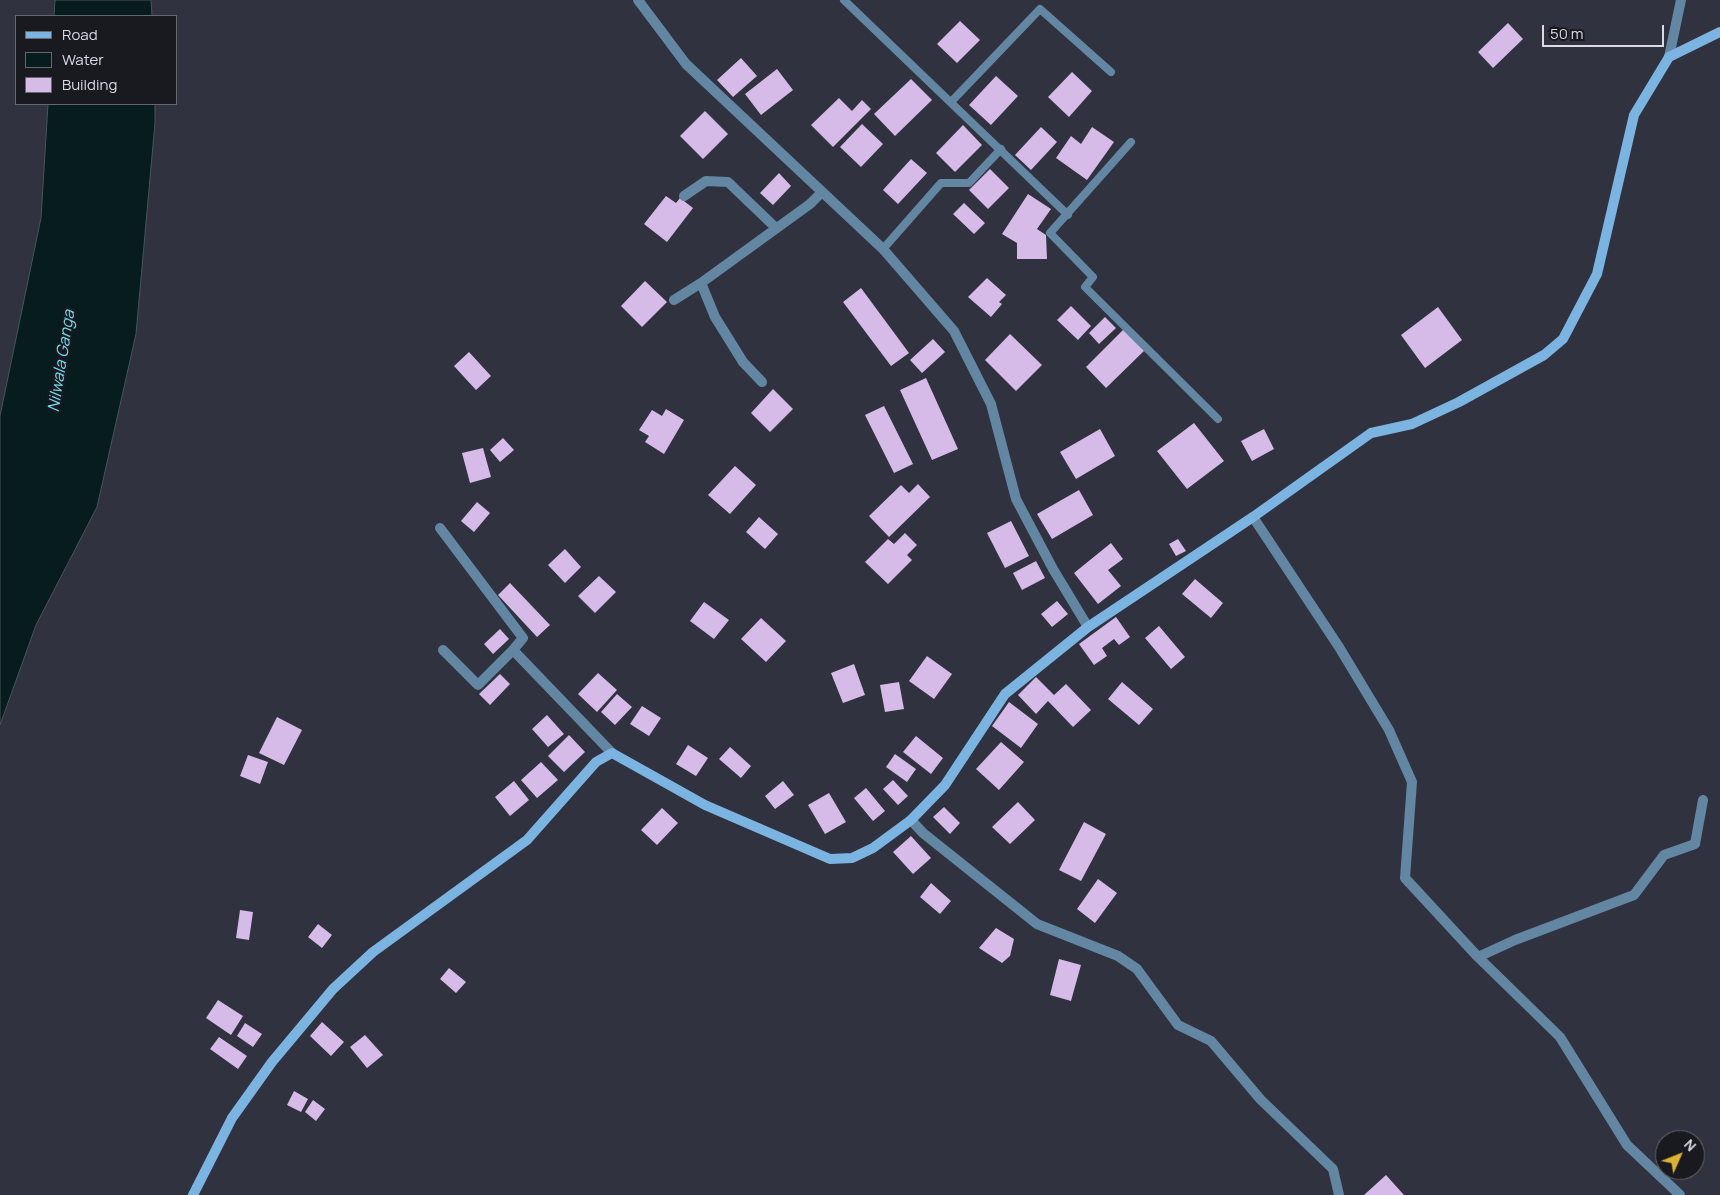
<!DOCTYPE html>
<html>
<head>
<meta charset="utf-8">
<style>
  body { margin:0 }
  #map { position:relative; width:1720px; height:1195px; overflow:hidden; background:#30323f; font-family:Manrope,sans-serif }
  canvas { display:block }
  .legend { position:absolute; left:15px; top:15px; width:162px; height:90px; box-sizing:border-box; background:#191a20; border:1px solid #66676e; margin:0; padding:6px 9px; list-style:none; font-size:15px; color:#dadbe4 }
  .legend li { display:flex; align-items:center; gap:10px; height:25px }
  .legend b { width:25px; border:1px solid #66676e }
  .north { position:absolute; left:1655px; top:1130px; width:50px; height:50px; box-sizing:border-box; background:#191a20; border:1px solid #66676e; border-radius:50%; rotate:46deg; font-size:14px; font-weight:700; line-height:20px; text-align:center; color:#dadbe4 }
  .north::after { content:''; display:block; margin:auto; width:18px; height:22px; background:#ddb133; clip-path:polygon(50% 0,100% 100%,50% 72%,0 100%) }
  .scale { position:absolute; left:1542px; top:25px; width:122px; height:22px; box-sizing:border-box; border:2px solid #dadbe4; border-top:0; padding-left:6px; font-size:15px; line-height:18px; white-space:nowrap; color:#dadbe4; -webkit-text-stroke:4px #191a20; paint-order:stroke }
</style>
</head>
<body>
<div id="map">
<canvas width="1720" height="1195"></canvas>
<ul class="legend">
<li><b style="height:6px;background:#7cb4e1"></b>Road</li>
<li><b style="height:14px;background:#071c1f"></b>Water</li>
<li><b style="height:14px;background:#d6bae7"></b>Building</li>
</ul>
<div class="north">N</div>
<div class="scale">50 m</div>
</div>
<script>
const context = document.querySelector('canvas').getContext('2d');
context.lineJoin = 'round';
function fillPath(path, color) { context.fillStyle = color; context.fill(path, 'evenodd'); }
const shape = rows => new Path2D(rows.map(r => 'M' + r).join(''));
function strokePath(path, color, width, dash) { context.strokeStyle = color; context.lineWidth = width; context.lineCap = dash ? 'butt' : 'round'; context.setLineDash(dash || []); context.stroke(path); }
function write(font, color, halo, rows, align = 'center') {
  context.font = font + ' Manrope,sans-serif'; context.lineWidth = 5; context.setLineDash([]); context.textBaseline = 'middle'; context.strokeStyle = halo; context.fillStyle = color; for (const [text, x, y, turn = 0] of rows) {
    context.save(); context.translate(x, y); context.rotate((+turn || 0) * Math.PI / 180); context.textAlign = isNaN(turn) ? turn : align; if (halo) context.strokeText(text, 0, 0); context.fillText(text, 0, 0); context.restore();
  }
}
const water = shape([
  [55,0,151,0,152,16,54,16,55,0],
  [48,104,155,104,155,123,136,334,97,507,36,625,0,725,0,416,41,218,48,104]
]);
const building = shape([
  [960,21,980,40,957,63,937,44],
  [1508,23,1523,39,1493,68,1478,52],
  [741,58,757,76,733,97,717,80],
  [777,69,793,90,761,115,745,94],
  [1072,72,1092,91,1069,117,1048,97],
  [996,76,1018,96,991,125,969,105],
  [911,79,932,100,895,136,874,114],
  [839,98,852,111,862,100,871,109,833,147,811,125],
  [705,111,728,134,703,159,680,136],
  [862,124,883,144,861,167,840,147],
  [963,125,982,145,955,172,936,153],
  [1041,127,1057,142,1031,170,1015,155],
  [1092,127,1114,142,1087,180,1056,158,1071,136,1081,144],
  [911,159,927,173,898,204,883,190],
  [990,169,1009,188,988,209,969,190],
  [779,173,791,186,773,205,760,193],
  [1028,194,1051,209,1037,229,1046,235,1047,259,1017,259,1017,243,1002,234],
  [666,196,676,203,680,198,693,208,667,242,644,224],
  [964,203,985,223,974,234,953,214],
  [987,278,1006,295,999,302,1002,304,991,317,968,297],
  [645,281,667,302,642,327,621,306],
  [861,288,909,353,891,366,843,302],
  [1071,306,1091,326,1078,340,1057,320],
  [1438,307,1462,340,1425,368,1401,335],
  [1105,317,1116,328,1099,344,1089,333],
  [1125,328,1146,349,1106,388,1086,367],
  [1010,334,1042,365,1016,391,985,360],
  [933,339,945,352,922,373,910,360],
  [469,352,491,376,476,390,454,366],
  [926,378,958,449,932,460,900,390],
  [773,389,793,409,770,432,751,413],
  [884,406,913,464,894,473,865,415],
  [666,409,684,420,664,454,645,442,649,436,639,430,652,410,662,416],
  [1194,423,1224,461,1187,489,1157,451],
  [1100,429,1115,456,1076,479,1060,452],
  [1264,429,1274,449,1252,461,1241,441],
  [503,438,514,450,500,462,490,450],
  [483,448,491,477,470,483,462,453],
  [735,466,756,485,730,514,708,495],
  [918,484,930,497,889,537,869,516,901,485,909,493],
  [1079,490,1093,515,1052,539,1037,514],
  [477,502,490,513,474,532,461,521],
  [759,517,778,534,765,549,746,532],
  [1011,521,1029,556,1005,568,987,533],
  [905,533,917,545,907,555,912,560,888,584,865,562,888,539,894,544],
  [1178,539,1186,551,1176,556,1169,544],
  [1111,543,1123,559,1108,570,1121,586,1098,604,1074,573],
  [565,549,581,567,565,583,548,565],
  [1036,561,1045,578,1022,590,1013,573],
  [599,576,616,592,595,613,578,596],
  [1195,579,1223,603,1211,618,1182,594],
  [510,583,550,625,537,637,498,595],
  [1057,601,1068,614,1052,627,1041,614],
  [704,602,729,620,714,639,690,621],
  [1116,617,1130,637,1119,645,1114,639,1102,648,1107,656,1094,665,1079,644],
  [761,618,786,641,766,662,741,639],
  [1159,626,1185,657,1171,669,1145,638],
  [500,629,509,639,493,654,484,644],
  [927,656,952,674,934,699,909,681],
  [854,664,865,695,843,703,831,673],
  [598,673,617,690,597,712,578,694],
  [500,674,510,684,490,705,479,694],
  [1036,677,1054,695,1066,684,1091,710,1073,727,1048,701,1036,714,1018,695],
  [899,682,904,709,885,712,880,685],
  [1122,682,1153,709,1139,725,1108,699],
  [617,694,632,707,615,725,601,712],
  [1009,702,1038,724,1021,748,992,726],
  [642,706,661,718,649,736,630,724],
  [547,715,564,734,548,747,532,729],
  [277,717,302,730,284,765,259,753],
  [569,735,585,752,564,772,548,756],
  [916,736,943,758,931,774,903,752],
  [1001,742,1024,762,999,790,976,769],
  [688,745,708,758,696,776,676,764],
  [730,747,751,766,741,778,719,759],
  [895,754,916,769,907,782,886,767],
  [248,755,268,762,260,784,240,776],
  [541,762,558,780,537,798,521,780],
  [893,780,908,796,898,805,883,789],
  [514,781,529,800,510,816,495,797],
  [783,781,794,795,775,809,765,796],
  [866,788,885,811,873,821,854,798],
  [829,793,846,822,825,834,808,805],
  [1018,802,1035,820,1010,844,992,827],
  [944,807,960,823,950,834,933,817],
  [662,808,678,823,657,845,641,830],
  [1084,822,1106,834,1081,881,1059,870],
  [911,836,931,858,913,874,893,852],
  [1098,879,1117,893,1095,923,1077,909],
  [931,883,951,901,940,914,920,897],
  [240,910,253,912,249,940,236,938],
  [318,924,332,935,322,948,308,937],
  [996,928,1014,939,1010,956,1002,963,979,948],
  [1059,959,1081,965,1071,1001,1050,995],
  [449,968,466,982,456,993,440,979],
  [218,1000,243,1016,231,1035,206,1018],
  [322,1022,344,1042,331,1056,310,1036],
  [245,1023,262,1034,253,1047,237,1036],
  [365,1035,383,1055,367,1068,350,1047],
  [219,1037,247,1056,238,1069,210,1049],
  [294,1091,308,1099,301,1112,287,1105],
  [313,1100,325,1109,316,1121,305,1112],
  [1386,1175,1404,1195,1364,1195]
]);
const lane = shape([
  [844,0,1068,215],
  [951,102,1040,9,1111,72],
  [1131,142,1050,233,1093,277,1085,287,1218,419],
  [883,249,941,183,969,183,1001,149]
]);
const street = shape([
  [638,0,686,64,883,249,954,331,991,404,1016,499,1053,569,1088,627],
  [1669,57,1681,0],
  [684,196,706,181,728,182,776,228],
  [701,283,715,317,743,362,762,382],
  [674,300,701,283,810,204,821,193],
  [1253,517,1339,647,1389,730,1412,782,1405,878,1478,957,1560,1037,1627,1145,1680,1195],
  [440,528,523,638,513,650],
  [443,650,478,685,513,650,612,753],
  [911,820,923,833,1037,924,1118,956,1137,969,1178,1025,1211,1041,1261,1100,1333,1169,1339,1195],
  [1478,957,1515,940,1634,895,1664,855,1695,844,1703,800]
]);
const secondary = shape([
  [193,1195,232,1118,272,1062,333,989,373,952,527,840,596,762,612,753,705,805,830,859,852,858,873,848,911,820,945,785,1005,694,1088,627,1253,517,1371,433,1412,424,1459,402,1544,355,1563,339,1597,274,1634,115,1669,57,1720,32]
]);
const waterNames = [
  ["Nilwala Ganga",62,361,-81]
];
fillPath(water, '#071c1f');
strokePath(water, '#46555a', 1);
fillPath(building, '#d6bae7');
strokePath(lane, '#6386a2', 8);
strokePath(street, '#6386a2', 10);
strokePath(secondary, '#7cb4e1', 10);
write('italic 16px', '#76ddee', '#191a20', waterNames);
</script>
</body>
</html>
